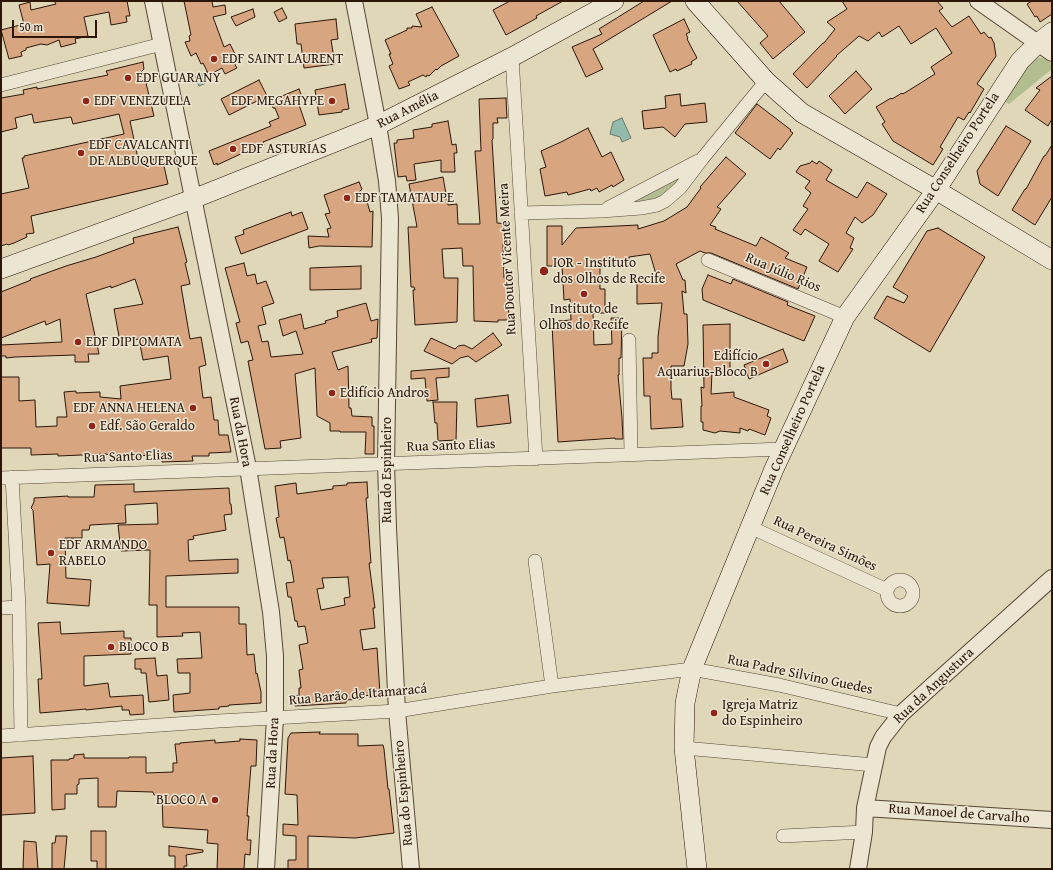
<!DOCTYPE html>
<html>
<head>
<meta charset="utf-8">
<style>
  body { margin:0 }
  #map { position:relative; width:1053px; height:870px; overflow:hidden; background:#e0d7b9; font-family:"Gentium Book Plus",serif }
  canvas { display:block }
  .frame { position:absolute; inset:0; border:2px solid #2b1608; pointer-events:none }
  .scale { position:absolute; left:12px; top:20px; width:85px; height:18px; box-sizing:border-box; border:2px solid #2b1608; border-top:0; padding-left:5px; font-size:12px; line-height:14px; white-space:nowrap; color:#2b1608; -webkit-text-stroke:3px #ebe5d2; paint-order:stroke }
</style>
</head>
<body>
<div id="map">
<canvas width="1053" height="870"></canvas>
<div class="frame"></div>
<div class="scale">50 m</div>
</div>
<script>
const context = document.querySelector('canvas').getContext('2d');
context.lineJoin = 'round';
function fillPath(path, color) { context.fillStyle = color; context.fill(path, 'evenodd'); }
const shape = rows => new Path2D(rows.map(r => 'M' + r).join(''));
function strokePath(path, color, width, dash) { context.strokeStyle = color; context.lineWidth = width; context.lineCap = dash ? 'butt' : 'round'; context.setLineDash(dash || []); context.stroke(path); }
function write(font, color, halo, rows, align = 'center') {
  context.font = font + ' "Gentium Book Plus",serif'; context.lineWidth = 3; context.setLineDash([]); context.textBaseline = 'middle'; context.strokeStyle = halo; context.fillStyle = color; for (const [text, x, y, turn = 0] of rows) {
    context.save(); context.translate(x, y); context.rotate((+turn || 0) * Math.PI / 180); context.textAlign = isNaN(turn) ? turn : align; if (halo) context.strokeText(text, 0, 0); context.fillText(text, 0, 0); context.restore();
  }
}
const green = shape([
  [1034,57,1043,58,1052,64,1052,69,1009,104,1001,99],
  [697,160,677,187,644,204,608,209]
]);
const water = shape([
  [208,71,211,77,205,80,206,83,199,86,195,77,208,71],
  [622,118,631,138,622,142,620,137,610,134,613,122,622,118]
]);
const building = shape([
  [54,1,127,1,130,16,126,16,127,22,111,25,109,12,84,17,88,36,75,39,76,43,61,47,59,40,47,45,41,44,26,48,26,50,21,52,22,56,9,59,1,30,24,24,19,5,30,2,31,10,56,4,54,1],
  [184,1,212,1,213,7,225,5,226,14,213,17,224,47,230,44,235,54,230,56,237,68,225,74,222,68,209,75,203,63,201,64,196,53,191,56,185,42,190,41,189,36,191,35,184,1],
  [510,1,563,1,536,16,537,18,506,35,493,10,510,1],
  [644,1,672,1,593,49,603,69,586,77,572,47,602,34,599,29,644,1],
  [737,1,779,1,805,32,773,59,760,43,768,36,737,1],
  [842,1,937,1,943,8,939,11,952,27,969,16,981,34,984,32,989,38,991,37,994,43,996,56,977,84,984,89,970,113,969,112,964,120,958,117,940,147,943,149,933,165,893,141,882,124,885,122,876,107,891,98,892,99,902,93,903,94,935,74,931,67,952,53,936,28,911,44,899,26,882,37,879,32,868,41,859,36,836,56,837,56,807,88,793,74,823,43,824,43,835,29,827,22,847,9,842,1],
  [1032,1,1052,1,1052,14,1040,22,1037,16,1035,17,1027,4,1032,1],
  [432,7,459,56,441,66,437,70,436,69,429,76,427,75,426,77,423,75,408,82,410,85,399,89,389,66,393,64,389,54,391,54,385,40,407,30,407,28,412,28,412,26,422,27,416,14,432,7],
  [282,8,287,18,279,22,274,12,282,8],
  [253,9,255,17,236,26,231,17,253,9],
  [336,19,338,39,331,40,335,64,304,68,301,44,297,44,295,24,336,19],
  [684,19,690,32,686,34,688,38,687,39,697,58,691,62,692,64,677,71,676,69,670,72,653,35,684,19],
  [143,62,144,69,139,74,146,76,148,83,146,83,154,116,130,121,139,163,162,157,168,184,31,216,34,233,26,234,27,237,14,243,8,245,7,244,1,246,1,194,29,188,22,158,24,158,24,156,124,134,119,114,73,124,71,117,34,123,32,114,15,118,17,128,1,132,1,98,24,94,23,90,37,87,37,89,108,75,106,71,143,62],
  [856,71,872,89,845,114,829,96,856,71],
  [1052,76,1052,119,1048,126,1025,110,1040,90,1036,88,1052,76],
  [259,80,267,96,229,115,221,99,259,80],
  [345,84,349,109,342,110,342,112,319,115,315,90,345,84],
  [299,89,302,97,297,99,306,125,263,142,264,145,261,146,261,147,248,152,247,151,217,165,217,163,214,165,209,151,271,126,269,122,279,118,275,108,273,108,270,101,299,89],
  [680,94,681,106,705,103,707,122,685,124,675,137,663,127,644,129,642,111,666,108,665,96,680,94],
  [506,98,507,118,497,118,498,123,493,123,493,139,492,140,497,223,507,224,507,242,503,243,504,278,511,278,511,289,509,289,508,297,509,320,498,320,498,322,474,321,473,266,463,266,462,248,442,249,444,278,458,278,457,322,415,325,413,290,415,290,414,287,411,287,408,227,417,227,409,184,443,177,448,205,457,204,458,224,480,224,475,151,481,151,479,99,506,98],
  [757,104,791,130,790,131,793,133,780,150,778,148,770,159,735,133,757,104],
  [448,121,452,145,456,144,457,153,454,153,455,172,441,172,441,160,414,164,416,180,407,181,406,176,398,177,394,143,397,143,397,140,414,138,413,130,432,127,432,124,448,121],
  [1006,126,1031,141,998,196,980,184,977,171,1006,126],
  [588,128,602,157,611,152,624,180,613,187,612,185,599,192,597,188,591,191,590,189,568,195,567,192,545,196,540,169,546,167,541,151,561,142,588,128],
  [1052,145,1052,197,1035,225,1012,210,1025,189,1026,189,1044,156,1045,156,1052,145],
  [726,157,746,174,717,207,721,209,710,225,716,227,715,229,756,246,761,237,789,253,785,258,807,267,798,289,711,253,705,253,700,251,676,264,683,280,685,280,686,293,682,291,684,314,687,314,688,344,684,366,671,366,671,389,672,399,681,399,683,427,651,429,650,396,644,396,643,358,652,358,652,353,658,353,658,337,662,303,637,304,637,282,658,281,650,254,629,257,629,266,600,267,600,289,605,289,605,313,593,313,594,345,612,344,611,318,622,318,621,358,619,358,619,375,618,375,622,418,623,439,615,439,615,438,558,442,552,324,558,324,558,321,571,320,570,299,564,300,562,266,547,266,547,226,562,226,562,245,576,228,638,225,638,229,664,221,687,207,701,188,700,187,726,157],
  [812,161,817,164,819,161,832,170,826,180,857,198,867,182,887,194,873,215,862,223,855,217,846,233,854,238,850,248,853,249,838,272,819,261,829,244,805,229,801,235,793,230,808,209,803,206,811,193,805,188,810,181,796,172,800,166,810,163,812,161],
  [359,182,362,189,355,197,366,198,370,212,373,211,372,247,319,246,309,248,308,236,329,237,327,229,331,228,325,214,330,213,324,195,359,182],
  [291,212,292,216,302,212,308,229,241,254,235,237,244,234,243,230,291,212],
  [178,227,187,262,185,263,190,284,181,286,190,339,201,337,206,365,199,367,203,398,211,397,214,420,218,420,219,435,228,435,231,452,209,453,209,456,192,456,193,461,162,462,162,454,138,456,137,458,105,454,58,456,58,454,31,455,31,448,1,448,1,377,19,377,19,401,35,400,36,427,57,426,57,417,67,417,64,392,76,391,76,393,100,392,100,397,121,399,120,386,171,379,168,356,143,360,139,339,120,342,114,309,143,304,135,279,111,288,111,286,86,294,99,354,88,354,89,362,75,362,75,355,15,357,6,358,6,356,1,356,1,345,62,342,60,319,46,325,45,321,1,338,1,292,31,280,30,279,66,266,96,257,134,243,133,238,178,227],
  [938,228,985,257,930,352,874,318,887,296,904,303,908,296,893,287,927,231,938,228],
  [244,263,247,276,255,274,257,284,266,281,274,303,262,307,266,324,258,326,262,342,268,341,271,357,303,354,296,331,283,336,279,320,301,314,304,329,326,323,325,321,338,317,337,311,366,303,371,321,378,319,377,338,371,339,372,342,332,352,338,370,348,366,349,408,351,408,352,416,372,417,372,426,374,426,374,454,365,454,366,432,340,432,340,431,330,431,330,423,317,416,315,368,295,374,301,438,280,441,281,448,265,449,248,361,253,360,248,341,241,343,236,323,240,322,225,268,244,263],
  [361,266,361,289,310,290,310,268,361,266],
  [708,275,731,284,733,279,788,302,787,305,815,316,804,341,703,300,702,289,708,275],
  [730,324,730,372,712,372,711,394,734,392,734,397,769,410,767,416,771,418,765,435,749,429,748,431,740,428,740,433,720,431,715,433,703,430,703,422,701,422,701,406,702,406,701,387,704,388,703,325,730,324],
  [493,333,502,345,476,362,468,356,460,358,452,364,424,351,431,338,455,349,458,346,464,345,472,349,493,333],
  [783,349,788,362,749,379,744,365,783,349],
  [449,368,449,377,436,378,438,400,427,401,425,378,411,379,411,371,449,368],
  [508,395,511,423,477,427,475,399,508,395],
  [433,402,457,402,456,440,438,441,437,423,435,423,433,402],
  [367,482,368,498,366,498,371,563,369,563,375,608,373,608,375,628,360,630,363,650,377,648,380,694,363,696,364,699,346,700,346,703,295,706,294,696,299,696,299,688,301,688,299,670,303,669,299,645,308,643,305,626,298,627,297,621,295,621,291,597,288,597,286,583,294,582,291,564,290,560,288,561,284,537,280,538,276,518,279,517,275,486,296,483,297,494,333,489,333,486,347,485,347,483,367,482],
  [348,577,350,597,344,598,345,605,321,610,317,589,324,588,322,578,348,577],
  [134,484,134,492,229,488,230,504,231,504,232,514,224,515,226,530,193,536,194,539,188,540,189,561,238,559,238,573,166,576,166,607,239,607,239,624,246,624,247,655,254,654,256,674,257,673,261,692,261,703,229,705,229,706,219,707,219,709,174,712,173,695,190,693,190,673,178,673,177,659,202,658,200,632,182,633,183,636,157,637,157,605,149,605,150,550,121,551,118,525,158,524,157,503,125,505,126,523,90,525,89,530,82,530,82,538,65,538,66,578,91,580,89,606,47,603,50,564,37,565,33,510,31,508,34,502,34,498,68,496,68,497,94,497,95,485,134,484],
  [60,622,61,634,124,631,124,638,131,638,131,654,84,656,84,686,108,683,110,697,143,695,144,714,130,715,129,710,122,710,122,706,86,710,86,709,40,713,38,679,42,679,38,623,60,622],
  [155,658,157,676,167,675,169,700,149,702,146,673,141,673,141,669,135,669,135,659,155,658],
  [320,732,319,734,358,734,358,746,383,745,384,749,388,789,389,789,394,833,355,838,308,836,308,869,288,869,288,860,296,860,296,836,283,835,283,824,298,825,297,795,285,794,288,738,291,733,320,732],
  [240,739,257,740,256,766,251,766,247,816,249,816,247,840,251,840,250,855,245,854,244,869,217,869,218,844,207,843,208,830,163,827,162,795,154,795,153,792,117,791,116,807,98,807,98,778,79,779,79,784,77,785,77,794,65,794,65,809,52,810,51,760,69,760,69,759,74,758,74,755,84,754,84,758,129,758,129,757,146,757,146,773,173,772,173,763,177,763,175,744,180,744,180,743,215,740,215,743,240,741,240,739],
  [33,756,35,813,1,815,1,758,33,756],
  [91,831,106,831,106,869,97,869,97,861,91,861,91,831],
  [56,836,67,836,64,869,52,869,52,843,55,843,56,836],
  [24,841,36,842,38,869,23,869,24,841],
  [169,846,203,850,203,852,186,855,187,866,184,866,184,869,175,869,175,856,169,856,169,846]
]);
const minor = shape([
  [512,57,536,459],
  [1,85,162,44],
  [608,208,698,161],
  [521,213,602,211,641,208,657,205,665,201,680,188,702,159,766,81],
  [708,260,845,317],
  [629,340,631,455],
  [12,477,19,607,21,735],
  [1,478,783,449],
  [750,527,887,590],
  [535,561,552,686],
  '887 593a13 13 0 1 1 26 0a13 13 0 1 1-26 0Z',
  [1,608,19,607],
  [1,736,219,721,397,711,552,686,692,669,779,685,901,714],
  [684,748,874,765],
  [783,836,864,832]
]);
const tertiary = shape([
  [153,1,248,468,271,612,275,656,275,718,266,869],
  [354,1,378,125,387,181,390,218,386,464,388,528,397,711,411,869],
  [978,1,1052,53],
  [865,808,1052,820],
  [858,869,864,832,865,808,878,747,883,737,901,714,1052,578]
]);
const secondary = shape([
  [695,1,766,81,802,113,936,190,1052,260],
  [1,269,193,199,378,125,512,57,614,1],
  [697,869,684,748,685,703,692,669,774,469,845,317,936,190,1020,61,1038,43,1052,32]
]);
const markers = [
  [214,59,4,"#8f2418"],
  [128,78,4,"#8f2418"],
  [86,101,4,"#8f2418"],
  [332,101,4,"#8f2418"],
  [233,149,4,"#8f2418"],
  [81,153,4,"#8f2418"],
  [347,198,4,"#8f2418"],
  [544,271,5,"#8f2418"],
  [584,294,4,"#8f2418"],
  [78,342,4,"#8f2418"],
  [766,364,4,"#8f2418"],
  [332,393,4,"#8f2418"],
  [193,408,4,"#8f2418"],
  [92,426,4,"#8f2418"],
  [51,553,4,"#8f2418"],
  [111,647,4,"#8f2418"],
  [714,713,4,"#8f2418"],
  [215,800,4,"#8f2418"]
];
const poiNames = [
  ["EDF SAINT LAURENT",222,59],
  ["EDF GUARANY",136,78],
  ["EDF VENEZUELA",94,101],
  ["EDF MEGAHYPE",324,101,"right"],
  ["EDF CAVALCANTI",89,145],
  ["DE ALBUQUERQUE",89,161],
  ["EDF ASTURIAS",241,149],
  ["EDF TAMATAUPE",355,198],
  ["IOR - Instituto",553,263],
  ["dos Olhos de Recife",553,279],
  ["Instituto de",584,309,"center"],
  ["Olhos do Recife",584,325,"center"],
  ["EDF DIPLOMATA",86,342],
  ["Edifício",758,356,"right"],
  ["Aquarius-Bloco B",758,372,"right"],
  ["Edifício Andros",340,393],
  ["EDF ANNA HELENA",185,408,"right"],
  ["Edf. São Geraldo",100,426],
  ["EDF ARMANDO",59,545],
  ["RABELO",59,561],
  ["BLOCO B",119,647],
  ["Igreja Matriz",722,705],
  ["do Espinheiro",722,721],
  ["BLOCO A",207,800,"right"]
];
const streetNames = [
  ["Rua Amélia",408,110,-27],
  ["Rua Conselheiro Portela",958,153,-57],
  ["Rua Doutor Vicente Meira",508,259,-93],
  ["Rua Júlio Rios",783,273,23],
  ["Rua Conselheiro Portela",793,430,-66],
  ["Rua da Hora",240,432,79],
  ["Rua Santo Elias",451,446,-2],
  ["Rua Santo Elias",128,457,-2],
  ["Rua do Espinheiro",387,470,-90],
  ["Rua Pereira Simões",825,544,25],
  ["Rua Padre Silvino Guedes",800,675,12],
  ["Rua da Angustura",934,686,-43],
  ["Rua Barão de Itamaracá",358,695,-5],
  ["Rua da Hora",273,753,-87],
  ["Rua do Espinheiro",404,793,-95],
  ["Rua Manoel de Carvalho",959,814,4]
];
fillPath(green, '#b2be8f');
fillPath(water, '#94baac');
strokePath(water, '#6a786a', 1);
fillPath(building, '#d7a681');
strokePath(building, '#2b1608', 1);
strokePath(minor, '#584634', 14);
strokePath(tertiary, '#584634', 18);
strokePath(secondary, '#2b1608', 20);
strokePath(minor, '#ebe5d2', 13);
strokePath(tertiary, '#ebe5d2', 16);
strokePath(secondary, '#ebe5d2', 19);
for (const [x, y, r, color] of markers) { const dot = new Path2D(); dot.arc(x, y, r, 0, 2 * Math.PI); context.fillStyle = color; context.fill(dot); strokePath(dot, '#ebe5d2', 1.5); }
write('14px', '#2b1608', '#ebe5d2', poiNames, 'left');
write('14px', '#2b1608', '#ebe5d2', streetNames);
</script>
</body>
</html>
